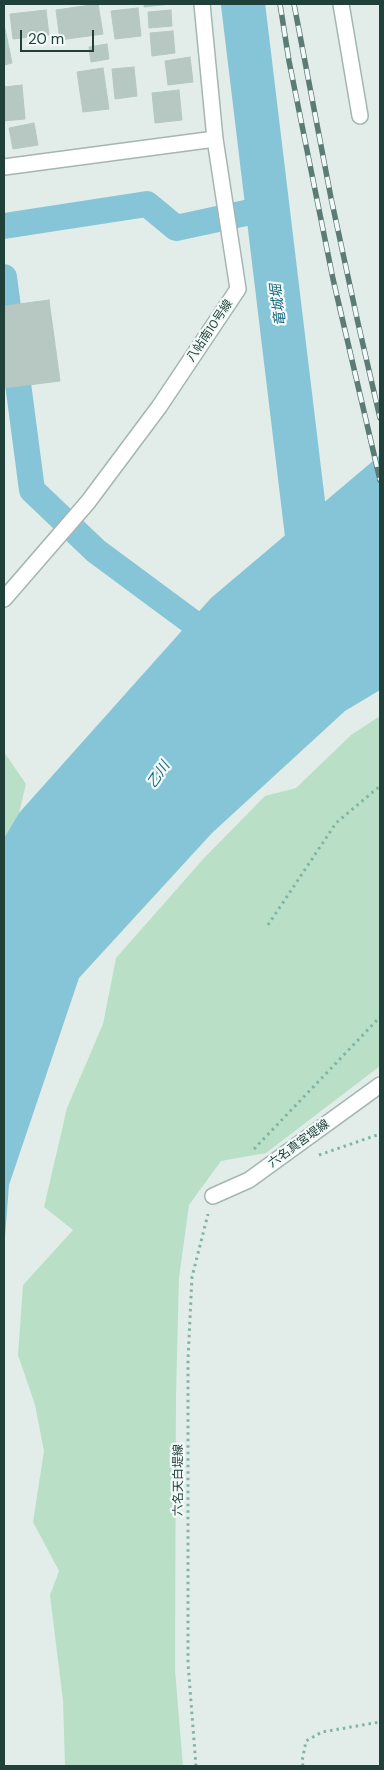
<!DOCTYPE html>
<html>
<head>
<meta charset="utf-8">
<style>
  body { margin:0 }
  #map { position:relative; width:384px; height:1770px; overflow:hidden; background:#e2ede9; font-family:"DM Sans",sans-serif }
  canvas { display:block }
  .frame { position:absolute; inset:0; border:5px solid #20403a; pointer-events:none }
  .scale { position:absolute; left:20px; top:30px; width:74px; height:22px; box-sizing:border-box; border:2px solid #20403a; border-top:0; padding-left:6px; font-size:15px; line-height:18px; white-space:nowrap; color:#20403a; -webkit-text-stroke:4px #f3f9f7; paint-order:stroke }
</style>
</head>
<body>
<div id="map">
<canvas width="384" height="1770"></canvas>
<div class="frame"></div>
<div class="scale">20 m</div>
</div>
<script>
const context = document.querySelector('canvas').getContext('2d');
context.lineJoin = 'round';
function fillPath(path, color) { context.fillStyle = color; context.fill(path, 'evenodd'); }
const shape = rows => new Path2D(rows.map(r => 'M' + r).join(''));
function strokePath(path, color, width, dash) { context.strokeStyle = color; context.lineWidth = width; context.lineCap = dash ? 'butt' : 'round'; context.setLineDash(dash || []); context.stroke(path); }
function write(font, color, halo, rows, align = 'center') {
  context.font = font + ' "DM Sans","Noto Sans JP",sans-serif'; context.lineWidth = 4.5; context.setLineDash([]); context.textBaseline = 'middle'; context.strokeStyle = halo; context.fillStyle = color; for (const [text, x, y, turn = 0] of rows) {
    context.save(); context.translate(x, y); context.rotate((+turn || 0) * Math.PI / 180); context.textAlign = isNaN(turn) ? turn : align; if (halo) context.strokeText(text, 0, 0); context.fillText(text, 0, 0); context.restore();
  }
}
const green = shape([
  [380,716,380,1066,266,1153,221,1161,189,1205,179,1278,176,1395,175,1670,183,1766,65,1766,63,1701,50,1595,59,1571,33,1522,44,1451,35,1405,18,1355,23,1285,73,1230,44,1207,67,1108,103,1024,116,958,205,857,265,796,296,788,351,735],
  [4,752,26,784,19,813,4,838]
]);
const water = shape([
  [380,455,380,690,345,711,212,833,79,978,9,1185,4,1250,4,838,19,813,211,598]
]);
const canal = shape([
  [4,226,147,204,176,228,269,208],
  [4,277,32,490,96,551,219,642]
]);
const river = shape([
  [243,4,312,577]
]);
const building = shape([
  [98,4,103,34,60,40,56,10,98,4],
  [144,4,171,4,144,7,144,4],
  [138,8,141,36,115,39,111,11,138,8],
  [46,10,49,35,13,39,10,14,46,10],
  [171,10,172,26,149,28,148,12,171,10],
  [4,24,12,63,4,65,4,24],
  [173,31,175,53,152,56,150,33,173,31],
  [107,44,109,59,91,62,89,47,107,44],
  [190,57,193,82,168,85,165,61,190,57],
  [134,67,137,96,115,99,112,69,134,67],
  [103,68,109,109,83,112,77,72,103,68],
  [22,85,25,119,4,121,4,87,22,85],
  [179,90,182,120,155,123,152,93,179,90],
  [34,123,38,145,13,149,9,128,34,123],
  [49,300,60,381,4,388,4,306,49,300]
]);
const path = shape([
  [268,925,336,823,380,786],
  [254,1149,380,1017],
  [319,1155,380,1134],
  [196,1766,188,1663,188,1359,192,1277,208,1214],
  [303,1766,302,1761,306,1741,322,1732,380,1722]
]);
const minor = shape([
  [341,4,360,116],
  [4,167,215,139],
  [4,599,88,502,159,407,238,289,215,139,202,4],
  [213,1196,249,1180,380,1085]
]);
const rail = shape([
  [280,4,289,61,333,279,380,480],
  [294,4,331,198,358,323,380,418]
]);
const streetNames = [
  ["八帖南10号線",210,331,-56],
  ["六名真宮堤線",299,1144,-36],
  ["六名天白堤線",179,1480,-90]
];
const waterNames = [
  ["竜城堀",279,305,-97],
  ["乙川",159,775,-56]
];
fillPath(green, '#b9e0c6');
fillPath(water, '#86c5d7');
strokePath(canal, '#86c5d7', 26);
strokePath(river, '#86c5d7', 44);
fillPath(building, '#b7c8c2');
strokePath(building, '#b4c8c1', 1);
strokePath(minor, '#a4b6b1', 18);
strokePath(path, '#80b4a7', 3, [2.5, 4]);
strokePath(minor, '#fff', 15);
strokePath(rail, '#5b7c75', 5.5);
strokePath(rail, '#f3f9f7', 4, [11]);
write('12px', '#20403a', '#f3f9f7', streetNames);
write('italic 14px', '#156881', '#f3f9f7', waterNames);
</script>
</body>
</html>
